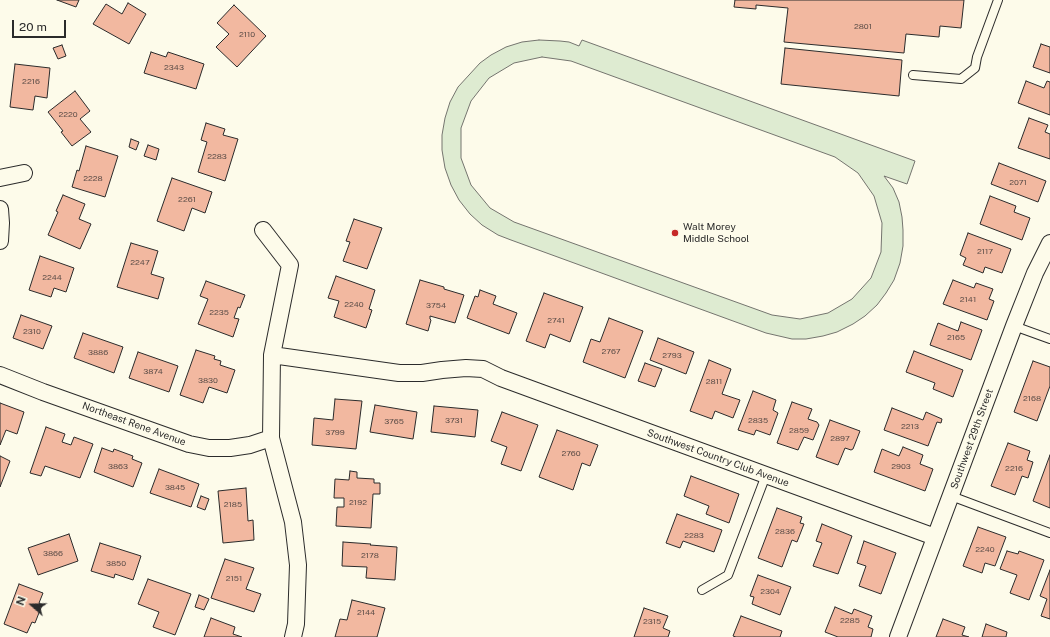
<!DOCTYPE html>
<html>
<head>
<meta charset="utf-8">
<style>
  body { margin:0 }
  #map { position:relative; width:1050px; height:637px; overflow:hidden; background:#fdfbea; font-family:"Public Sans",sans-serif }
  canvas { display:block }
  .north { position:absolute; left:12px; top:585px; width:40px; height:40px; -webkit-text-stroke:3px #fdfbea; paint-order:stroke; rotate:290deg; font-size:11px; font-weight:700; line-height:16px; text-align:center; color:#2b2b2b }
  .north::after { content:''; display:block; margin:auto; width:14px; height:18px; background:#2b2b2b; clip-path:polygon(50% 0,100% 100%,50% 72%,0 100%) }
  .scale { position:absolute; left:12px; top:20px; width:54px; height:18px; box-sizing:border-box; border:2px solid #2b2b2b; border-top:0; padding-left:5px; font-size:12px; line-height:14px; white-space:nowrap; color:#2b2b2b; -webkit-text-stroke:3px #fdfbea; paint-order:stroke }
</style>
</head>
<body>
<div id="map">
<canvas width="1050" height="637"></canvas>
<div class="north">N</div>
<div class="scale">20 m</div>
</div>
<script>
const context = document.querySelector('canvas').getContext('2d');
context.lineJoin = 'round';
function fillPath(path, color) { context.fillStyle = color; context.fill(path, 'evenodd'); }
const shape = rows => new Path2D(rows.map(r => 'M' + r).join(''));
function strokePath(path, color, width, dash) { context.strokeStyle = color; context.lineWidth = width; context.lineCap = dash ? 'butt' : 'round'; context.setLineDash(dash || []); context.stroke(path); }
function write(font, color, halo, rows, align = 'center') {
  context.font = font + ' "Public Sans",sans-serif'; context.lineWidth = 3; context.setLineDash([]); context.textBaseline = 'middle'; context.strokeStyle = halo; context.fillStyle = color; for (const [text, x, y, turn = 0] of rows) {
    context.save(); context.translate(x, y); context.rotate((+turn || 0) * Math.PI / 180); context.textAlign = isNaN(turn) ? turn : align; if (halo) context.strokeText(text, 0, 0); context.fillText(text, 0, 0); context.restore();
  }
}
const green = shape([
  [539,40,560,41,569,42,579,46,582,40,915,161,907,184,884,176,893,188,899,202,902,217,903,230,903,246,900,263,894,280,886,293,877,305,865,316,853,324,837,332,823,336,806,339,792,339,766,333,511,240,498,235,482,225,470,214,459,200,451,185,445,168,442,150,442,135,445,118,450,102,458,87,480,63,491,55,506,47,522,42,539,40],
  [542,57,571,61,835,157,858,173,874,196,882,223,881,252,871,278,852,299,828,313,800,319,772,315,514,222,490,208,471,185,461,158,461,128,471,101,489,78,514,63,542,57]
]);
const building = shape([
  [57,0,79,0,76,7,57,0],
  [735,0,964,0,961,28,940,26,939,37,906,34,904,53,784,42,788,8,756,5,756,9,734,7,735,0],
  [128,3,146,14,129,44,93,24,106,4,122,14,128,3],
  [234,5,266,36,237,67,216,47,229,34,217,23,234,5],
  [1041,44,1050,47,1050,73,1033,67,1041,44],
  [62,45,66,56,58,59,53,48,62,45],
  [785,48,902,60,899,96,781,84,785,48],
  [151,52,166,57,168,52,204,64,196,89,144,73,151,52],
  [15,64,50,68,47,98,35,96,33,110,10,107,15,64],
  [1026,81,1044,88,1047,81,1050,82,1050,115,1018,103,1026,81],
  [75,91,90,111,80,119,91,132,72,146,61,132,63,131,48,112,75,91],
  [1029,118,1048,125,1045,132,1050,134,1050,159,1018,148,1029,118],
  [206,123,225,129,223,135,238,139,225,181,198,172,207,142,201,140,206,123],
  [131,139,139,142,136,150,129,147,131,139],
  [148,145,159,149,156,160,144,156,148,145],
  [86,146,118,156,105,197,72,187,77,170,79,171,86,146],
  [999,163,1046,181,1038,202,991,184,999,163],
  [172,178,212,192,205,213,192,208,184,231,157,221,172,178],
  [63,195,85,204,79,219,91,224,80,249,48,235,58,212,56,211,63,195],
  [990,196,1016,206,1014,212,1030,218,1022,240,980,224,990,196],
  [354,219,382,228,367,269,343,261,350,242,346,241,354,219],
  [968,233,1011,249,1002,273,985,267,983,273,963,265,966,258,960,255,968,233],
  [131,243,158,251,151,274,164,278,158,299,117,287,131,243],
  [40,256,74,268,66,292,54,288,51,297,29,290,40,256],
  [336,276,375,290,369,309,372,310,366,328,334,317,339,301,328,298,336,276],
  [420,280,444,287,444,289,464,295,455,323,430,316,430,319,431,320,428,331,406,324,420,280],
  [953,280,974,288,976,283,993,289,989,299,994,301,987,320,943,304,953,280],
  [206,281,245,295,240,308,238,307,234,318,239,319,233,337,198,324,208,299,200,296,206,281],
  [480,290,496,296,493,304,517,313,509,334,467,318,475,296,478,297,480,290],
  [544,293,583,307,570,342,550,334,545,348,526,341,544,293],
  [21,315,52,326,43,349,13,338,21,315],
  [609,318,643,331,625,378,583,362,591,339,600,342,609,318],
  [961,322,982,330,971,360,930,345,938,323,958,331,961,322],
  [83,333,123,347,114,373,74,358,83,333],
  [658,338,694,352,686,374,650,360,658,338],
  [196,350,215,356,214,359,221,361,220,365,235,370,227,393,209,387,203,403,180,395,196,350],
  [914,351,963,370,953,397,933,389,935,383,906,372,914,351],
  [138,352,178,366,169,392,129,378,138,352],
  [709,360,731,369,722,394,740,400,733,418,715,411,712,419,690,411,709,360],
  [1033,361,1050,367,1050,386,1037,421,1014,412,1033,361],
  [645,363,662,369,655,387,638,381,645,363],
  [753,391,776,400,773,410,778,413,770,435,756,430,754,435,738,430,753,391],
  [335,399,362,401,356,449,312,445,314,418,333,420,335,399],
  [792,402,812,409,808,419,817,422,819,425,813,440,804,437,798,450,777,443,792,402],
  [0,403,24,412,17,434,6,430,0,445,0,403],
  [375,405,417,412,413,439,370,432,375,405],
  [434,406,478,410,475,437,431,432,434,406],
  [892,408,923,420,926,412,942,419,941,423,937,422,928,446,884,430,892,408],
  [502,412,538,425,521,471,501,464,507,447,491,441,502,412],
  [830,420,860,431,853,449,851,450,845,448,838,465,816,457,830,420],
  [46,427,65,434,62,442,71,445,74,437,93,444,80,478,45,466,41,476,30,473,46,427],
  [557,430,598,445,590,466,582,463,573,490,539,477,557,430],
  [1008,443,1030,451,1027,460,1033,462,1028,478,1022,476,1015,495,991,486,1008,443],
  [903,447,923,455,920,464,933,469,925,491,874,472,882,449,899,456,903,447],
  [102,448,113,452,114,449,133,456,132,459,142,463,133,487,94,472,102,448],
  [1050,455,1050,508,1033,501,1050,455],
  [0,456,10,461,0,487,0,456],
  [159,469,199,484,191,507,150,493,159,469],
  [350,471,357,472,357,478,374,479,374,483,380,483,380,494,373,494,371,528,336,526,337,507,344,507,344,498,334,498,335,479,349,480,350,471],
  [691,476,739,494,729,523,706,514,709,506,684,496,691,476],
  [246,488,248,521,253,520,254,540,223,543,218,491,246,488],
  [201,496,209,499,205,510,197,507,201,496],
  [777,508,802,517,800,523,804,524,797,542,792,540,782,567,758,558,777,508],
  [677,514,722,530,714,552,683,541,680,548,666,543,677,514],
  [822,524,852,536,838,574,813,566,822,543,816,541,822,524],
  [978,527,1006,537,995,566,985,563,982,573,963,566,978,527],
  [69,534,78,561,38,575,28,548,69,534],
  [864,541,896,553,881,594,859,586,866,566,857,563,864,541],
  [343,542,371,544,370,545,397,547,395,580,366,578,367,567,342,566,343,542],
  [100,543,141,556,133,580,115,574,114,578,91,571,100,543],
  [1007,551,1018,554,1019,551,1044,560,1029,600,1010,593,1017,575,1000,569,1007,551],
  [225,559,254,568,246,589,261,594,254,612,211,598,225,559],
  [1050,570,1050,619,1041,616,1047,599,1040,596,1050,570],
  [758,575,791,587,780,615,752,604,754,597,750,596,758,575],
  [148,579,191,594,175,635,153,627,159,612,138,604,148,579],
  [19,584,43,593,39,603,42,605,35,623,32,622,27,633,4,624,19,584],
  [199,595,209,599,204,610,195,607,199,595],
  [352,600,385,608,377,637,335,637,340,619,347,620,352,600],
  [835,607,852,614,854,609,872,616,868,627,873,629,871,637,838,637,825,632,835,607],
  [644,608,668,616,663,628,670,631,668,637,634,637,644,608],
  [741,616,782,631,780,637,736,637,733,636,741,616],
  [211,618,235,627,233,634,242,637,204,637,211,618],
  [943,619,965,627,962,635,969,637,936,637,943,619],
  [986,624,1007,632,1006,637,982,637,986,624]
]);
const service = shape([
  [913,75,961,79,975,68,977,57,998,0],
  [1014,326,1050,339],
  [951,496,1050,533],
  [702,590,728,575,766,475]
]);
const minor = shape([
  [0,178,24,173],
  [0,209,1,223,0,241],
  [263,230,290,265,272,355,271,438,293,522,298,565,296,624,293,637],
  [272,355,399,373,422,373,442,370,466,368,483,369,501,378,935,537],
  [0,375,43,392,189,444,209,448,230,448,250,445,271,438],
  [898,637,1014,326,1035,273,1050,243]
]);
const markers = [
  [675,233,4,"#c62828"]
];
const numberNames = [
  ["2801",863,27],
  ["2110",247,35],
  ["2343",174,68],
  ["2216",31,82],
  ["2220",68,115],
  ["2283",217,157],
  ["2228",93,179],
  ["2071",1018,183],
  ["2261",187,200],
  ["2117",985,252],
  ["2247",140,263],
  ["2244",52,278],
  ["2141",968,300],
  ["2240",354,305],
  ["3754",436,306],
  ["2235",219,313],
  ["2741",556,321],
  ["2310",32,332],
  ["2165",956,338],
  ["2767",611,352],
  ["3886",98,353],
  ["2793",672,356],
  ["3874",153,372],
  ["3830",208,381],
  ["2811",714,382],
  ["2168",1032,399],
  ["3731",454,421],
  ["2835",758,421],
  ["3765",394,422],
  ["2213",910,427],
  ["2859",799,431],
  ["3799",335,433],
  ["2897",840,439],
  ["2760",571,454],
  ["3863",118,467],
  ["2903",901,467],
  ["2216",1014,469],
  ["3845",175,488],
  ["2192",358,503],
  ["2185",233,505],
  ["2836",785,532],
  ["2283",694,536],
  ["2240",985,550],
  ["3866",53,554],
  ["2178",370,556],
  ["3850",116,564],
  ["2151",234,579],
  ["2304",770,592],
  ["2144",366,613],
  ["2285",850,621],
  ["2315",652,622]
];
const poiNames = [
  ["Walt Morey",683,227],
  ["Middle School",683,239]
];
const streetNames = [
  ["Northeast Rene Avenue",134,424,20],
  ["Southwest 29th Street",972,439,-70],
  ["Southwest Country Club Avenue",718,458,20]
];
fillPath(green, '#deebd1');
strokePath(green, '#74746e', 1);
fillPath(building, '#f2b8a0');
strokePath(building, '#2b2b2b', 1);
strokePath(service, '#2b2b2b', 10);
strokePath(minor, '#2b2b2b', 18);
strokePath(service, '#fdfbea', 8);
strokePath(minor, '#fdfbea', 16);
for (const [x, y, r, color] of markers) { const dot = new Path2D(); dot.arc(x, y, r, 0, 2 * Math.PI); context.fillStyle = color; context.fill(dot); strokePath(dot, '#fdfbea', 1.5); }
write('8px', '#5d4e48', null, numberNames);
write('10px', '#2b2b2b', '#fdfbea', poiNames, 'left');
write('10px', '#2b2b2b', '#fdfbea', streetNames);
</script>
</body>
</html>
